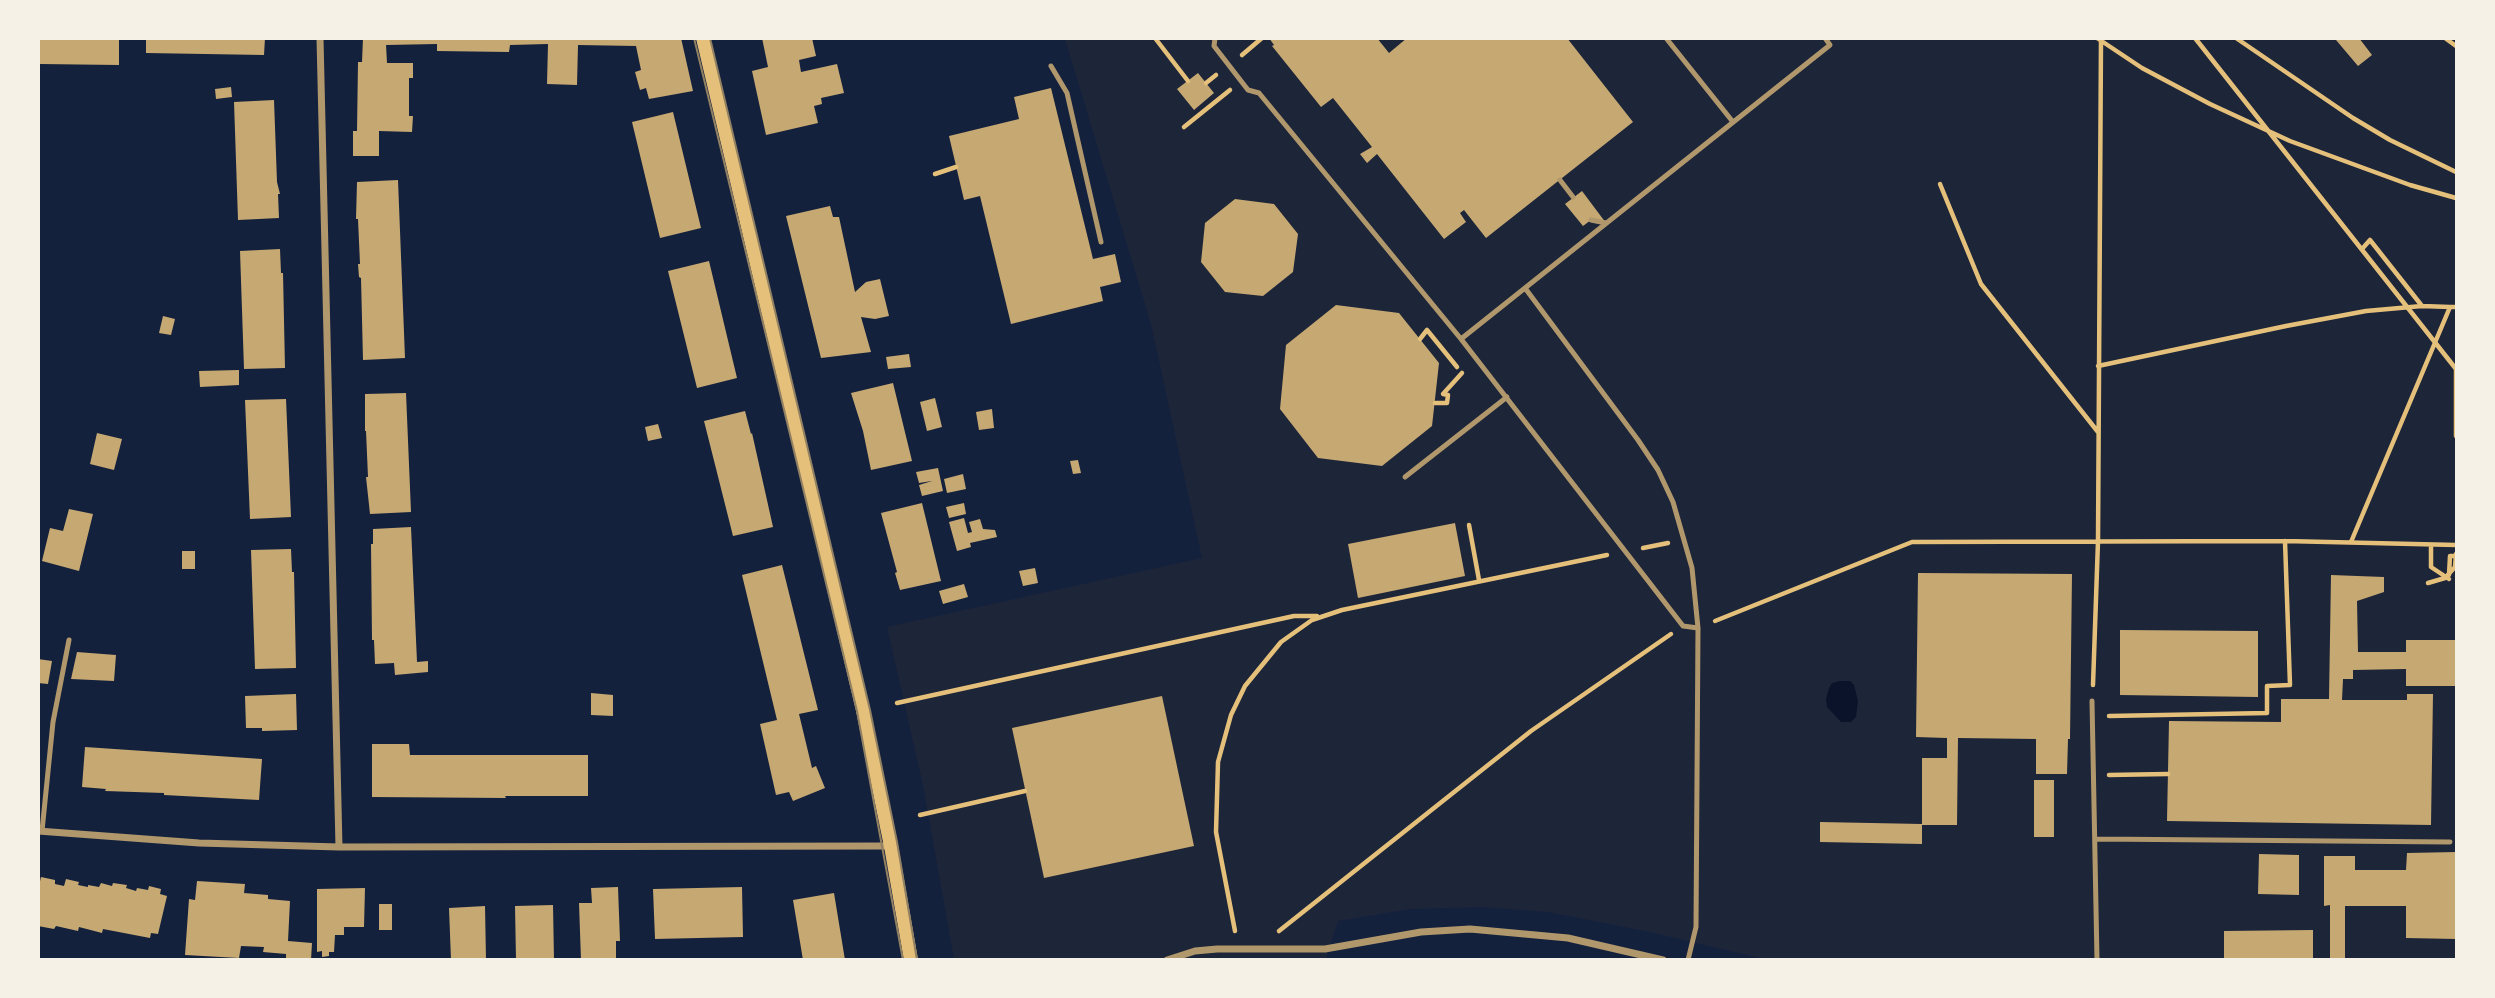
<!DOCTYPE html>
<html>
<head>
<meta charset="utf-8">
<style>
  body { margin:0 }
  #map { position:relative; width:2495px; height:998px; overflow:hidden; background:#14213d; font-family:"PT Sans Narrow",sans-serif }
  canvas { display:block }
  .frame { position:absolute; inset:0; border:40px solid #f6f1e7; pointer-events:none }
</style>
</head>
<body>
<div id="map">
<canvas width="2495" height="998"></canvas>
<div class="frame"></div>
</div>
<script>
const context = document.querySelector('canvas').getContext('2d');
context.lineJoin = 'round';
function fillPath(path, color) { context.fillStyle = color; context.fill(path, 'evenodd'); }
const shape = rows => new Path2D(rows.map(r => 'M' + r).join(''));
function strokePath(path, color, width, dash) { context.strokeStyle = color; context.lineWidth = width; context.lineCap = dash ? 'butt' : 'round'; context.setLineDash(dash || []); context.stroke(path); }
const green = shape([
  [1065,39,2456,39,2456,959,1765,959,1645,931,1548,912,1482,907,1410,909,1338,921,1326,959,954,959,923,785,887,627,1202,558,1151,324]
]);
const water = shape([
  [1840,681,1850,681,1854,685,1858,701,1856,717,1851,722,1841,722,1827,707,1826,699,1829,688,1832,683]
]);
const building = shape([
  [40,38,119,38,119,65,40,64],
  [146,38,265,38,264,55,146,53],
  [363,38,681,38,693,91,649,99,646,88,640,90,635,72,641,70,636,46,578,45,577,85,547,84,548,44,510,45,509,52,437,51,437,44,386,45,387,63,413,63,413,78,409,78,409,116,413,116,412,132,379,131,379,156,353,156,353,131,357,131,358,62,362,62],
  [762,38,812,38,816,56,799,60,801,72,837,64,844,93,821,98,822,104,814,106,818,123,766,135,752,71,768,67],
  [1269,38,1377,38,1389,53,1407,38,1567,38,1633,122,1486,238,1464,210,1460,213,1466,222,1444,239,1377,154,1367,163,1360,154,1372,147,1333,98,1321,107,1272,46,1274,45],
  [2338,38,2359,38,2372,55,2358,66,2336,40],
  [1198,73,1214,93,1194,110,1177,89],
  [231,87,232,97,216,99,215,89],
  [1051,88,1093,259,1115,254,1121,282,1100,287,1103,301,1011,324,980,196,964,200,949,136,1019,119,1014,97],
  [274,100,277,182,280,194,278,194,279,218,238,220,234,102],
  [673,112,701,228,660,238,632,122],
  [398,180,405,358,363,360,361,278,359,277,358,264,360,264,358,219,356,219,357,182],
  [1582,191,1606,223,1591,220,1583,226,1565,204],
  [1235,199,1274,204,1298,234,1293,272,1263,296,1225,292,1201,262,1205,223],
  [830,206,833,217,839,217,855,292,866,282,880,279,889,316,875,319,861,317,871,352,821,358,786,216],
  [280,249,281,273,283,273,285,368,244,369,240,251],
  [709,261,737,378,697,388,668,271],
  [1336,305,1399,313,1439,363,1432,426,1382,466,1318,458,1280,409,1286,345],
  [163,316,175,319,171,335,159,333],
  [909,354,911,367,888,369,886,357],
  [239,370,239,385,200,387,199,371],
  [893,383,912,461,871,470,863,431,851,393],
  [406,393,411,512,370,514,366,477,368,477,366,431,365,431,365,394],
  [935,398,942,427,927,431,920,402],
  [286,399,291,517,250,519,245,400],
  [992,409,994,428,979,430,976,412],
  [745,411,751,434,752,433,773,527,733,536,704,421],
  [658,424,662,438,648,441,645,427],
  [97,433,122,439,114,470,90,464],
  [1078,460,1081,473,1073,474,1070,461],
  [938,468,943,491,922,496,919,485,932,481,919,483,916,472],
  [963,474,966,489,947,493,944,479],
  [922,503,941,581,900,590,895,573,897,572,881,513],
  [964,503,966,514,949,518,946,507],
  [69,509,93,514,79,571,42,561,50,528,63,531],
  [964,518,968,533,972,532,969,522,980,519,983,529,995,530,997,537,970,543,971,547,957,551,949,522],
  [1455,523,1465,576,1358,598,1348,544],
  [411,527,417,662,428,661,428,672,395,675,394,663,375,664,374,640,372,640,371,544,373,544,373,529],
  [291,549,292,572,294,572,296,668,255,669,251,550],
  [182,551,195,551,195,569,182,569],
  [782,565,818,710,799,714,812,768,816,766,825,788,793,801,789,792,776,795,760,724,777,720,742,575],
  [1035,568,1038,583,1023,586,1019,571],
  [1918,573,2072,574,2070,739,2068,739,2067,774,2036,774,2036,739,1958,738,1957,825,1922,825,1922,844,1820,842,1820,822,1922,824,1922,758,1947,758,1947,738,1916,737],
  [2331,575,2384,577,2384,592,2357,601,2358,652,2406,652,2406,640,2456,640,2456,686,2406,686,2406,669,2353,670,2353,679,2343,679,2342,700,2407,700,2407,694,2433,694,2431,825,2167,821,2169,721,2281,722,2281,699,2329,699],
  [964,584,968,597,943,604,939,591],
  [2120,630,2258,631,2258,697,2120,695],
  [77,652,116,655,114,681,71,679],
  [38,659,52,661,48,684,38,683],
  [591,693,613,695,613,716,591,715],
  [296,694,297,730,262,731,262,728,246,728,245,696],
  [1162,696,1194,846,1044,878,1012,728],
  [372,744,409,744,410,755,588,755,588,796,505,796,506,798,372,797],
  [85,747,262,759,259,800,164,795,164,793,105,791,106,789,82,787],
  [2034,780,2054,780,2054,837,2034,837],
  [2456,852,2456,939,2406,938,2406,906,2345,906,2345,960,2330,960,2330,905,2324,906,2324,856,2355,856,2355,870,2406,870,2407,853],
  [2259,854,2299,855,2299,895,2258,894],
  [41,877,55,880,55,884,64,886,66,879,79,882,78,885,88,887,88,885,99,887,101,883,112,886,113,883,127,885,126,888,136,891,137,888,148,890,149,886,161,889,160,894,167,896,158,934,151,933,150,938,103,929,102,933,79,927,78,931,56,926,54,929,38,926,38,890],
  [197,881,245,884,244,893,268,895,268,899,290,901,288,941,312,943,311,960,286,960,286,954,263,952,264,947,241,946,239,958,185,955,189,899,195,900],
  [618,887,620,941,616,941,616,960,581,960,579,903,592,903,591,888],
  [742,887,743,937,655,939,653,889],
  [365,888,364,927,344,927,344,935,335,935,334,952,329,952,329,956,322,957,322,951,317,952,317,889],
  [834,893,845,960,803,960,793,900],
  [379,904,392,904,392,930,379,930],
  [553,905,554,960,516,960,515,906],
  [485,906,486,960,451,960,449,908],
  [2313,930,2313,960,2224,960,2224,931]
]);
const path = shape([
  [1155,38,1188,81],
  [2097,38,2142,68,2210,104,2290,141,2410,185,2456,198],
  [2195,38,2456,369,2456,436],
  [2236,38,2353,118,2390,140,2456,172],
  [2445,38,2456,46],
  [1242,55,1262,38],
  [1206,83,1216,75],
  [1184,127,1230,90],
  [935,174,956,167],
  [1940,184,1981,284,2098,432],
  [2362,249,2370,240,2422,306,2450,307],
  [1420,339,1427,330,1457,367],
  [2098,366,2286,326,2366,311,2422,306],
  [1435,403,1447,403,1448,395,1443,394,1462,373],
  [1469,525,1479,580],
  [2351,542,2450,307,2456,307],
  [2431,545,2431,567,2449,579],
  [1643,548,1668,543],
  [2449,575,2450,556,2456,556],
  [2428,583,2445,578,2455,567,2456,554],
  [1715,621,1912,542,2285,541,2456,545],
  [2093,685,2098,541,2101,38],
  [897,703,1294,616,1317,616],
  [2109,716,2267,713,2267,686,2290,685,2285,541],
  [2109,775,2168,774],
  [920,815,1025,791],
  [1235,931,1216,832,1218,762,1231,715,1245,686,1281,642,1312,620,1342,610,1607,555],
  [1279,931,1531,731,1671,634]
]);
const service = shape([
  [1215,38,1214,46,1248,90,1259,93,1461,339,1683,626,1698,628],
  [1666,38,1733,122],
  [1051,66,1067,93,1101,242],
  [1560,180,1573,197],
  [1591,220,1606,223],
  [1525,288,1638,440,1658,470,1673,502,1692,568,1698,628,1696,927,1688,960],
  [1461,339,1830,45,1825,38],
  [1405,477,1507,397],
  [2092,701,2097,960],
  [42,831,53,722,69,640],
  [2096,839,2450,842]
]);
const minor = shape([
  [320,38,339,847],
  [38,831,199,843,339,847,890,846],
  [1167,960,1195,951,1217,949,1325,949,1421,932,1470,929,1568,938,1663,960]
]);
const secondary = shape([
  [703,38,863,710,891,846,911,960]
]);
const tram = shape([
  [694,38,857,711,903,960],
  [710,38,870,710,897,842,917,960]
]);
fillPath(green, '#1d2539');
fillPath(water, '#0b132b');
fillPath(building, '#c6a872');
strokePath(path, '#e5c07b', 4.5);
strokePath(service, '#b1986c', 5);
strokePath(minor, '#b1986c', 7);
strokePath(secondary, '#e5c07b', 14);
strokePath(tram, '#918062', 2);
</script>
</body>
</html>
